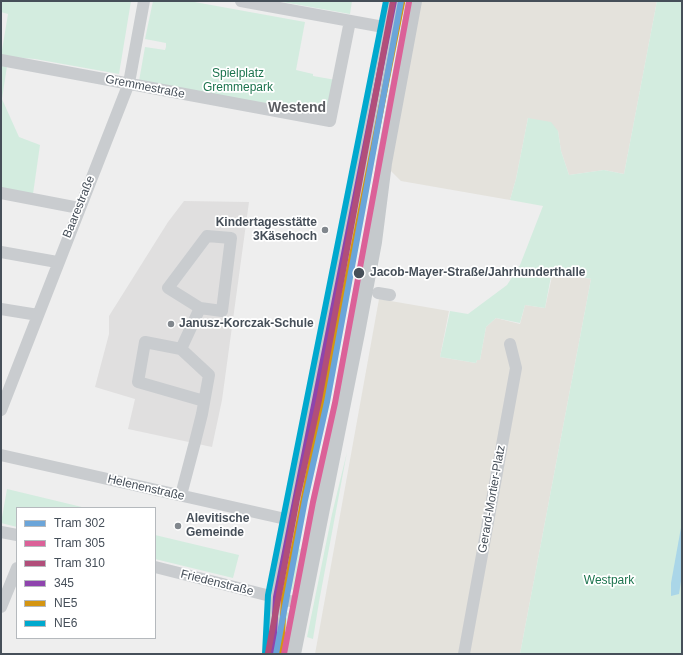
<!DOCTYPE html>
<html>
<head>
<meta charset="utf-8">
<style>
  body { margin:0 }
  #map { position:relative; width:683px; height:655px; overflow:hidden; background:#eee; font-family:Helvetica,sans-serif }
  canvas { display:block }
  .frame { position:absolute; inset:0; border:2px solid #464f59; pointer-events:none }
  .legend { position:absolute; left:16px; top:507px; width:140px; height:132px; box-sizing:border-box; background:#fff; border:1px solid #b5b9bd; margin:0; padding:5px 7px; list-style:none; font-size:12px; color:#464f59 }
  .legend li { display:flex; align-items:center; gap:8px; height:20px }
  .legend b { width:20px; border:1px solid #b5b9bd }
</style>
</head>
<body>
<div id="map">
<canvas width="683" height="655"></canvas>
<div class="frame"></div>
<ul class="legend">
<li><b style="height:5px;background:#6ba5d9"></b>Tram 302</li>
<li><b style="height:5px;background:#db6198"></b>Tram 305</li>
<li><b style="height:5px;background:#b14e7a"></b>Tram 310</li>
<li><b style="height:5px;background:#8e44ad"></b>345</li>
<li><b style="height:5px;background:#d49512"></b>NE5</li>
<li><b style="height:5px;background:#00a9ce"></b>NE6</li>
</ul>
</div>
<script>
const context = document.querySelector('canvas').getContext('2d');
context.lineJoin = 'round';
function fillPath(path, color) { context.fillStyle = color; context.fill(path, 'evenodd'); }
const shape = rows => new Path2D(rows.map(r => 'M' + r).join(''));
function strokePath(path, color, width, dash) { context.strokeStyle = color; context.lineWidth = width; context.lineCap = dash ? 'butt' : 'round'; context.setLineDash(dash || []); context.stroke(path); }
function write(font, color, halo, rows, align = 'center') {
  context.font = font + ' Helvetica,sans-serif'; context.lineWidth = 3.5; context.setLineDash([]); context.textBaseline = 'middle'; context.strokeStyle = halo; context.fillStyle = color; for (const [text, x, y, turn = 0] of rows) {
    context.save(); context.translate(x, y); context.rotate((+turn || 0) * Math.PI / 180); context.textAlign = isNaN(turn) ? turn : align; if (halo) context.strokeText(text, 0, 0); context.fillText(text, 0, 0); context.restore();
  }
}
const commercial = shape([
  [419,1,657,1,624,174,604,170,569,175,561,151,558,131,528,118,516,179,510,200,401,181,389,169],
  [553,272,591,279,520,654,315,654,379,299,449,311,440,357,476,363,477,360,480,360,486,327,496,318,520,324,525,305,545,308]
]);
const education = shape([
  [184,201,249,202,222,400,212,447,128,429,135,399,95,387,109,334,109,316,168,222]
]);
const green = shape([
  [1,1,131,1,119,74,35,59,1,56,8,14,1,12],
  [153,1,189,1,305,22,296,70,313,74,313,76,336,80,329,118,139,81,145,47,165,50,166,47,166,43,145,39],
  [277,1,352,1,350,14],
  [657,1,682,1,682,654,520,654,591,279,552,271,545,308,525,305,520,323,496,318,486,327,480,360,477,360,476,363,440,357,450,311,468,314,507,285,520,265,543,206,510,200,516,179,528,118,551,122,558,131,561,151,569,175,604,170,624,174],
  [1,65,7,66,2,99,19,137,40,145,33,194,1,188],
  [347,452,319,602,313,639,307,637,332,514],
  [7,489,86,508,17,508,17,527,1,523],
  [155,535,239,555,233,578,155,559],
  [291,547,306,550,299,587,292,590,286,587],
  [287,612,291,614,294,618,287,654,281,654,280,621,281,616]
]);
const water = shape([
  [682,522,682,575,679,594,671,596,671,583]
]);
const minor = shape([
  [241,1,389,28],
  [1,60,330,121,350,21],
  [1,193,79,208],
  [207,236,231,238,222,311,200,308,168,288,207,236],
  [1,252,57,262],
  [378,293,390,295],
  [1,309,38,315],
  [181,349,200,308],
  [1,410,129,83,144,1],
  [1,455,290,520],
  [181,495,195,442,202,414,209,375,181,349,145,342,138,382,204,401],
  [1,532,17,535],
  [155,567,302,604],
  [1,607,17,568],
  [464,654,516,368,510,344]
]);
const major = shape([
  [273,654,276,597,394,1],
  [293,654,357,333,374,242,384,163,414,1]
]);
const bus1 = shape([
  [273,654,276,597,394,1]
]);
const bus2 = shape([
  [281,654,284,598,402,3]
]);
const bus3 = shape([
  [265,654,268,595,386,1]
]);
const tram1 = shape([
  [276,654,305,500,327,402,401,1]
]);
const tram2 = shape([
  [284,654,313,502,335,403,409,2]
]);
const tram3 = shape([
  [268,653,297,499,319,400,393,1]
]);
const markers = [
  [325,230,4,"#81878d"],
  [359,273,6,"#464f59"],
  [171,324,4,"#81878d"],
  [178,526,4,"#81878d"]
];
const parkNames = [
  ["Spielplatz",238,74],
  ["Gremmepark",238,88],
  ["Westpark",609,581]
];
const streetNames = [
  ["Gremmestraße",145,87,11],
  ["Baarestraße",79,207,-68],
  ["Helenenstraße",146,488,13],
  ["Gerard-Mortier-Platz",492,499,-80],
  ["Friedenstraße",217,583,14]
];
const poiNames = [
  ["Kindertagesstätte",317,223,"right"],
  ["3Käsehoch",317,237,"right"],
  ["Janusz-Korczak-Schule",179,324],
  ["Alevitische",186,519],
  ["Gemeinde",186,533]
];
const stopNames = [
  ["Jacob-Mayer-Straße/Jahrhunderthalle",370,273]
];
const quarterNames = [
  ["Westend",297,108]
];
fillPath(commercial, '#e4e2dc');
fillPath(education, '#e0dfdf');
fillPath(green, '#d3ecdf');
fillPath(water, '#aad6e8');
strokePath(minor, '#c9cccf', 12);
strokePath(major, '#c5c9cc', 16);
strokePath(bus1, '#8e44ad', 6);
strokePath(bus2, '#d49512', 6);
strokePath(bus3, '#00a9ce', 6);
strokePath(tram1, '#6ba5d9', 6);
strokePath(tram2, '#db6198', 6);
strokePath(tram3, '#b14e7a', 6);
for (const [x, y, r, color] of markers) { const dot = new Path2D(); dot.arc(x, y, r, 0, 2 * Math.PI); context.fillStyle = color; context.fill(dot); strokePath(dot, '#fff', 1.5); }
write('12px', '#1c744e', '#fff', parkNames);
write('12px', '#464f59', '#fff', streetNames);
write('bold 12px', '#464f59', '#fff', poiNames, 'left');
write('bold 12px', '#464f59', '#fff', stopNames, 'left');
write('bold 14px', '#5a5c61', '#fff', quarterNames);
</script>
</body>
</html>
